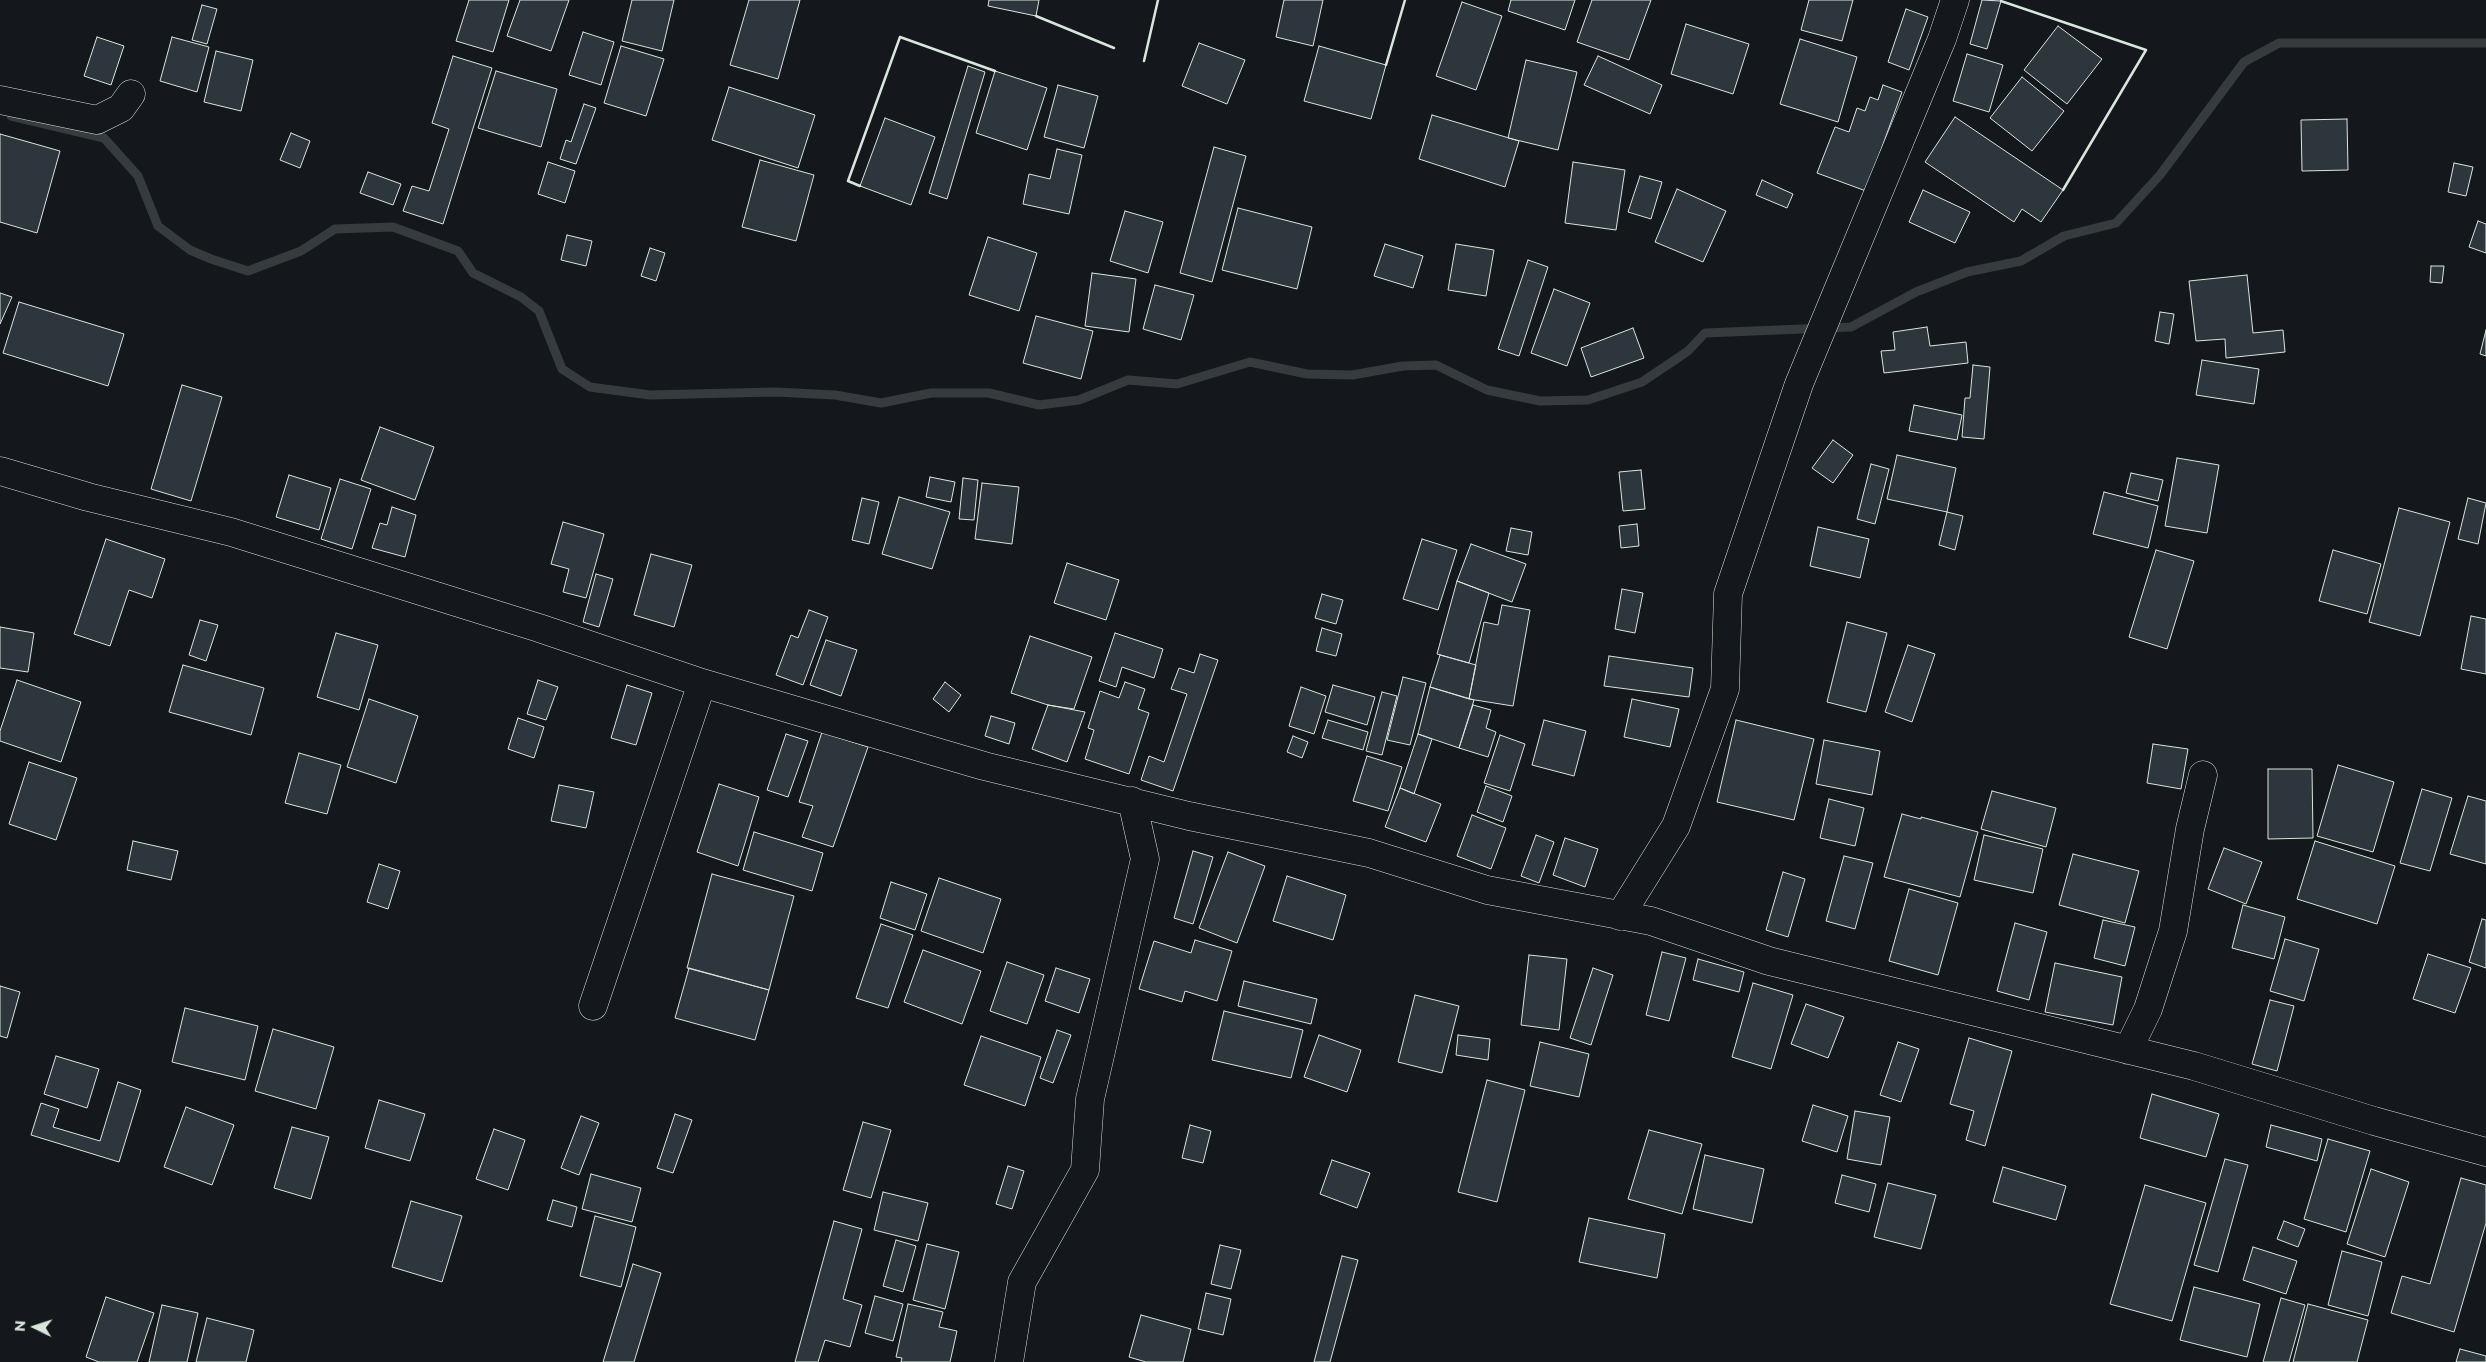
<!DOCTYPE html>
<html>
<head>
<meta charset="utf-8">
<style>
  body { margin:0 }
  #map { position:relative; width:2486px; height:1362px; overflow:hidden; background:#14181c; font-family:Montserrat,sans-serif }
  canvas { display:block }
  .north { position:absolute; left:10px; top:1302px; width:50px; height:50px; -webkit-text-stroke:4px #14181c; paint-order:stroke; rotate:274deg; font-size:14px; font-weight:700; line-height:20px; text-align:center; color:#d8e6dc }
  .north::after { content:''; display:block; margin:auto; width:18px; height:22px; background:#d8e6dc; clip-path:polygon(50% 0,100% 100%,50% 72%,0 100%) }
</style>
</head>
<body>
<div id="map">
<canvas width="2486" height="1362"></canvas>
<div class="north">N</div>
</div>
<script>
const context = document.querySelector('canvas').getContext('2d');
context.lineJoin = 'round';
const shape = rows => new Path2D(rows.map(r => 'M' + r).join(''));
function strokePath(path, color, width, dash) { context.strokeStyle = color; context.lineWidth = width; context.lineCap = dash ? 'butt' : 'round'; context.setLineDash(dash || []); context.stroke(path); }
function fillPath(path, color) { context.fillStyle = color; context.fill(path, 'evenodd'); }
const stream = shape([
  [11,116,104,138,138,176,158,226,190,250,211,259,248,271,301,251,335,229,393,227,458,251,473,273,521,297,539,311,562,369,590,387,650,395,775,392,835,395,881,403,931,393,989,393,1039,405,1079,400,1128,380,1177,384,1250,362,1307,374,1352,375,1403,366,1436,365,1487,390,1540,401,1588,400,1642,382,1688,351,1705,333,1851,327,1916,292,1967,272,2021,261,2064,236,2116,223,2160,175,2244,62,2279,43,2486,43]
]);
const building = shape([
  [469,0,509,0,493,52,456,41,469,0],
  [520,0,569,0,551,51,507,36,520,0],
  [632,0,674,0,662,51,622,41,632,0],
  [749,0,800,0,778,79,730,65,749,0],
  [989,0,1039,0,1036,16,988,6,989,0],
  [1284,0,1323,0,1313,46,1276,37,1284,0],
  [1511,0,1575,0,1565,30,1508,11,1511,0],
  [1592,0,1651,0,1629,60,1577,42,1592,0],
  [1809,0,1853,0,1842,41,1801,30,1809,0],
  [1982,0,2001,1,1987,49,1970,44,1982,0],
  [1462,2,1502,16,1476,90,1436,76,1462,2],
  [202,5,217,9,207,44,192,40,202,5],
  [1906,9,1928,17,1909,70,1888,62,1906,9],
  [1686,24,1749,44,1733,94,1671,74,1686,24],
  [2058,26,2102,59,2067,104,2024,70,2058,26],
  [583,32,614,42,601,85,569,75,583,32],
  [97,37,124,46,111,85,84,76,97,37],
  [172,37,209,47,197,92,160,81,172,37],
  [1800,39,1857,57,1838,122,1780,104,1800,39],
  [1199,43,1245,60,1227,104,1182,86,1199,43],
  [621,46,664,59,646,116,604,103,621,46],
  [1319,46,1386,65,1371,119,1304,101,1319,46],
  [216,51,253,60,241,111,204,102,216,51],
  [1967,54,2003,65,1989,112,1953,101,1967,54],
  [453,56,492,68,443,224,403,211,412,186,429,191,449,129,432,123,453,56],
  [1598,56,1662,85,1650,114,1584,85,1598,56],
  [1526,60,1577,72,1558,150,1508,138,1526,60],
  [968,66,985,72,947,199,929,193,968,66],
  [496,71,557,89,541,147,478,128,496,71],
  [995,71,1047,88,1027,150,976,133,995,71],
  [2022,77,2064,111,2032,151,1990,118,2022,77],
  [1058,85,1098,96,1084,148,1044,137,1058,85],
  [1883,85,1902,92,1866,191,1817,173,1835,127,1849,132,1857,108,1865,111,1870,97,1878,100,1883,85],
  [729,87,815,115,798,168,712,140,729,87],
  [584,104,596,108,576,164,560,159,566,140,571,142,584,104],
  [1432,115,1519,141,1505,187,1419,159,1432,115],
  [1955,117,2063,190,2041,222,2022,209,2014,222,1925,162,1955,117],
  [885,118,935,137,911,205,860,186,885,118],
  [2347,119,2348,170,2302,171,2301,120,2347,119],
  [291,133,310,141,300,168,280,160,291,133],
  [0,134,60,151,37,233,0,222,0,134],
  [1214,147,1246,156,1212,282,1180,273,1214,147],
  [1057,149,1082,155,1069,214,1023,204,1029,174,1050,179,1057,149],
  [760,160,814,175,796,241,742,227,760,160],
  [548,162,575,171,565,203,538,194,548,162],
  [1573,162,1625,170,1616,230,1565,223,1573,162],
  [2454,163,2473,167,2466,196,2448,192,2454,163],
  [368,172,401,184,393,205,360,193,368,172],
  [1640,176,1662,182,1651,219,1628,212,1640,176],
  [1762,180,1793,194,1787,208,1756,195,1762,180],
  [1677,189,1726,211,1703,262,1655,242,1677,189],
  [1923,190,1970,212,1955,243,1909,222,1923,190],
  [1238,208,1312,227,1297,289,1222,270,1238,208],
  [1125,211,1163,222,1148,273,1110,261,1125,211],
  [2478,221,2486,224,2486,253,2469,247,2478,221],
  [567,235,592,241,586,266,561,260,567,235],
  [988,237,1037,253,1019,311,969,295,988,237],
  [1385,244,1423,256,1413,288,1374,276,1385,244],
  [1456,244,1494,250,1486,296,1448,290,1456,244],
  [650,248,665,253,656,281,641,276,650,248],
  [1528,260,1548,267,1519,356,1498,349,1528,260],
  [2431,266,2444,266,2442,283,2430,282,2431,266],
  [1092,273,1136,279,1129,332,1085,326,1092,273],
  [2247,275,2253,333,2283,330,2285,352,2226,358,2225,339,2196,341,2189,281,2247,275],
  [1155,285,1194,295,1181,340,1143,329,1155,285],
  [1554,289,1590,303,1567,366,1531,353,1554,289],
  [0,293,12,297,0,324,0,293],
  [19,302,124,334,108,386,3,353,19,302],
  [2160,312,2174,314,2169,344,2155,341,2160,312],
  [1036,316,1093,331,1081,379,1023,363,1036,316],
  [1927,327,1930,346,1966,342,1968,363,1884,373,1881,351,1895,350,1893,332,1927,327],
  [1633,328,1644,358,1591,377,1581,348,1633,328],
  [2486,330,2486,356,2480,354,2486,330],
  [2202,360,2259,369,2254,404,2196,395,2202,360],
  [1973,365,1990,367,1984,439,1962,437,1965,398,1970,398,1973,365],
  [182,385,222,397,191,501,151,489,182,385],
  [1914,405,1962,415,1957,440,1909,431,1914,405],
  [380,427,434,447,415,500,361,480,380,427],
  [1833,440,1853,455,1833,483,1812,468,1833,440],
  [1897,455,1956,468,1947,512,1887,499,1897,455],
  [2177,458,2219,465,2207,533,2165,526,2177,458],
  [1871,464,1889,469,1875,524,1857,519,1871,464],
  [1641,470,1645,509,1623,511,1619,472,1641,470],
  [2131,473,2163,480,2158,501,2126,493,2131,473],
  [289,475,331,488,319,530,276,517,289,475],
  [930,477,955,482,951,502,926,497,930,477],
  [963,478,978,480,974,520,959,519,963,478],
  [340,479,371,489,352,549,321,539,340,479],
  [982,483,1019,487,1012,544,975,539,982,483],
  [2104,492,2158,506,2148,548,2093,534,2104,492],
  [899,497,950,512,932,569,882,554,899,497],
  [862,498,879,502,869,544,852,540,862,498],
  [2468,498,2486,503,2478,544,2458,539,2468,498],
  [392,507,416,515,405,557,372,548,380,523,387,525,392,507],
  [2399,508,2450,522,2420,636,2369,622,2399,508],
  [1947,512,1963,516,1955,550,1939,545,1947,512],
  [563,522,604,534,586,598,563,592,569,569,551,564,563,522],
  [1637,524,1639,546,1621,548,1619,526,1637,524],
  [1818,527,1869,539,1860,578,1810,566,1818,527],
  [1511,528,1532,532,1528,555,1506,551,1511,528],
  [106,539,165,559,152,598,129,590,110,646,74,634,106,539],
  [1422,539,1457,550,1438,610,1403,599,1422,539],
  [1471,544,1526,564,1512,602,1457,581,1471,544],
  [2156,550,2194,561,2167,649,2129,637,2156,550],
  [2333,550,2381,564,2367,614,2319,601,2333,550],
  [651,554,692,565,674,627,634,615,651,554],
  [1067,563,1119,580,1106,620,1054,603,1067,563],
  [596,574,613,579,599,627,583,622,596,574],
  [1457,581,1489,593,1469,663,1437,654,1457,581],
  [1622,589,1643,593,1635,633,1615,629,1622,589],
  [1322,594,1343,600,1336,624,1315,618,1322,594],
  [1502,605,1530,610,1513,706,1469,699,1484,622,1498,625,1502,605],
  [809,610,828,617,803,685,776,675,791,635,798,638,809,610],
  [2471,616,2486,619,2486,674,2461,669,2471,616],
  [200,620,218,625,206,661,189,655,200,620],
  [1847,622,1887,633,1866,712,1827,702,1847,622],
  [0,627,34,633,28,672,0,668,0,627],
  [1322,628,1342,634,1336,656,1316,651,1322,628],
  [336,633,378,645,359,710,317,697,336,633],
  [1115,633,1163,649,1154,678,1122,667,1116,687,1099,681,1115,633],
  [1030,636,1092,657,1074,709,1048,705,1011,693,1030,636],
  [826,640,857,650,841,696,810,685,826,640],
  [1908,645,1935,654,1912,722,1885,712,1908,645],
  [1200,654,1218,660,1173,791,1141,780,1149,756,1164,762,1187,694,1171,689,1179,668,1194,673,1200,654],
  [1440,655,1476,665,1469,699,1430,687,1440,655],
  [1609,656,1693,668,1689,697,1604,686,1609,656],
  [183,665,264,688,251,735,169,712,183,665],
  [1403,677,1426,683,1410,745,1387,740,1403,677],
  [17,680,81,702,61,762,0,741,0,731,17,680],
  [538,680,558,687,546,720,527,714,538,680],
  [945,682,961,695,949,712,933,699,945,682],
  [1125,682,1145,689,1138,709,1149,713,1129,774,1085,759,1094,730,1088,728,1100,691,1119,698,1125,682],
  [627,685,652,693,636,745,611,738,627,685],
  [1333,685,1375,697,1367,725,1325,712,1333,685],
  [1301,687,1326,696,1314,734,1289,726,1301,687],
  [1430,687,1474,700,1459,748,1418,734,1430,687],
  [1382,692,1397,696,1382,755,1366,751,1382,692],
  [369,699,418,716,396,783,347,767,369,699],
  [1632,699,1679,709,1670,747,1624,737,1632,699],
  [1048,705,1085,712,1067,762,1032,749,1048,705],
  [1473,705,1491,710,1486,728,1496,732,1488,757,1459,748,1473,705],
  [991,716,1015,723,1009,744,985,736,991,716],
  [518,718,544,727,534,758,508,749,518,718],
  [1328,720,1368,732,1363,750,1322,738,1328,720],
  [1544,720,1586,731,1574,776,1532,765,1544,720],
  [1736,720,1814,739,1794,820,1717,802,1736,720],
  [822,732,868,747,833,847,802,837,813,806,799,802,822,732],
  [786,734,808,741,788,797,767,790,786,734],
  [1418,734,1432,739,1414,794,1400,788,1418,734],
  [1500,735,1525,744,1510,791,1484,783,1500,735],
  [1293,736,1308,742,1302,758,1287,752,1293,736],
  [1824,740,1880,751,1872,795,1816,784,1824,740],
  [2153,744,2188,749,2181,789,2147,783,2153,744],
  [299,753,341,765,327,814,285,803,299,753],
  [1367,756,1402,767,1388,811,1353,801,1367,756],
  [29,762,77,778,56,840,9,824,29,762],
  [2338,765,2394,782,2373,852,2317,836,2338,765],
  [2268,769,2312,769,2313,838,2268,839,2268,769],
  [719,784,759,797,738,866,697,852,719,784],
  [559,785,594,792,586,828,551,821,559,785],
  [1486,786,1512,796,1503,822,1477,812,1486,786],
  [1400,788,1441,804,1426,842,1385,827,1400,788],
  [2422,789,2452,798,2430,871,2400,863,2422,789],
  [1992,791,2056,808,2046,847,1981,829,1992,791],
  [2468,796,2486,801,2486,864,2450,854,2468,796],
  [1829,799,1864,808,1855,846,1820,838,1829,799],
  [1902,814,1921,819,1921,817,1978,832,1960,897,1884,877,1902,814],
  [1472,815,1506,828,1491,869,1457,856,1472,815],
  [754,832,823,853,812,891,743,870,754,832],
  [1536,835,1554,842,1539,883,1521,876,1536,835],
  [1984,835,2043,849,2033,893,1974,880,1984,835],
  [1565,838,1598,849,1585,887,1553,875,1565,838],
  [133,841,178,851,171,880,127,870,133,841],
  [2315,841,2395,866,2377,924,2297,899,2315,841],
  [2224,848,2262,862,2246,904,2208,889,2224,848],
  [1193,851,1213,857,1193,924,1174,918,1193,851],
  [1228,852,1265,866,1237,943,1199,928,1228,852],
  [2073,854,2139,871,2125,923,2059,905,2073,854],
  [1844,856,1873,863,1855,929,1826,921,1844,856],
  [379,864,400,871,388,909,367,902,379,864],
  [1783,872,1805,879,1788,937,1766,930,1783,872],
  [712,874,794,896,769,990,687,968,712,874],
  [1287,876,1346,895,1333,940,1273,921,1287,876],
  [939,878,1001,899,983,953,921,931,939,878],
  [891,882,927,894,915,930,880,918,891,882],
  [1909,889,1958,903,1938,975,1889,961,1909,889],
  [2243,905,2285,917,2274,959,2232,948,2243,905],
  [2482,919,2486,920,2486,968,2469,962,2482,919],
  [2103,920,2135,927,2125,966,2094,958,2103,920],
  [2015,923,2047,932,2029,1000,1997,991,2015,923],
  [881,924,913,935,888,1008,856,998,881,924],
  [2285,939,2319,949,2304,1001,2270,991,2285,939],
  [1195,940,1232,951,1217,1001,1185,991,1182,1002,1139,989,1154,941,1191,953,1195,940],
  [923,950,981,971,962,1024,904,1002,923,950],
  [1662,952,1686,958,1669,1021,1646,1015,1662,952],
  [2428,954,2471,968,2455,1013,2413,999,2428,954],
  [1529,955,1567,959,1559,1030,1521,1025,1529,955],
  [1698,959,1744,972,1739,992,1693,980,1698,959],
  [1007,962,1044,975,1027,1024,990,1011,1007,962],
  [2055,963,2122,977,2113,1025,2045,1012,2055,963],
  [689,968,769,990,755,1040,675,1018,689,968],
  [1056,968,1090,979,1079,1013,1045,1001,1056,968],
  [1593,968,1613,975,1591,1045,1570,1038,1593,968],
  [1244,981,1317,999,1311,1024,1238,1006,1244,981],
  [1753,983,1793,995,1771,1069,1732,1057,1753,983],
  [0,986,20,992,7,1038,0,1036,0,986],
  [1415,995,1459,1006,1442,1073,1398,1062,1415,995],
  [2270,1000,2294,1006,2277,1071,2252,1064,2270,1000],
  [1806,1004,1844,1017,1828,1058,1791,1044,1806,1004],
  [185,1008,258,1026,245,1080,172,1062,185,1008],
  [1224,1011,1303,1030,1291,1078,1212,1060,1224,1011],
  [273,1029,334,1047,316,1109,255,1091,273,1029],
  [1057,1030,1071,1035,1053,1083,1040,1078,1057,1030],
  [1319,1035,1361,1050,1347,1092,1304,1077,1319,1035],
  [1458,1035,1490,1039,1488,1060,1456,1055,1458,1035],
  [981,1036,1041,1057,1025,1106,964,1085,981,1036],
  [1969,1038,2012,1051,1985,1146,1966,1140,1974,1111,1950,1104,1969,1038],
  [1540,1042,1589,1054,1579,1097,1530,1086,1540,1042],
  [1898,1042,1919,1049,1901,1102,1880,1095,1898,1042],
  [56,1056,99,1069,87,1108,44,1094,56,1056],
  [1487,1080,1525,1090,1497,1202,1458,1192,1487,1080],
  [118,1082,141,1090,119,1162,31,1135,41,1103,59,1109,53,1127,100,1141,118,1082],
  [2152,1094,2219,1114,2206,1157,2140,1138,2152,1094],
  [379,1100,425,1114,410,1161,365,1148,379,1100],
  [1813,1105,1848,1116,1837,1152,1802,1141,1813,1105],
  [186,1107,234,1125,212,1185,164,1167,186,1107],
  [1855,1111,1890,1117,1881,1165,1847,1159,1855,1111],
  [675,1114,692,1120,673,1173,657,1168,675,1114],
  [581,1116,599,1123,579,1175,561,1168,581,1116],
  [863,1122,891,1130,871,1198,843,1190,863,1122],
  [1190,1125,1211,1131,1203,1163,1182,1158,1190,1125],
  [2271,1125,2322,1139,2317,1161,2266,1147,2271,1125],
  [292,1127,329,1137,311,1199,274,1188,292,1127],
  [494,1129,525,1140,508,1190,476,1179,494,1129],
  [1649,1130,1702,1144,1682,1214,1628,1199,1649,1130],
  [2328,1139,2370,1151,2346,1232,2304,1219,2328,1139],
  [1705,1155,1764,1169,1752,1223,1693,1209,1705,1155],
  [2225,1159,2248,1165,2218,1272,2194,1265,2225,1159],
  [1332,1160,1370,1173,1357,1208,1320,1194,1332,1160],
  [1008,1166,1024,1171,1012,1209,996,1204,1008,1166],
  [2003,1167,2066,1186,2056,1220,1993,1202,2003,1167],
  [2371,1169,2409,1182,2385,1257,2347,1244,2371,1169],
  [591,1174,641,1188,632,1222,582,1209,591,1174],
  [1842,1175,1876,1184,1869,1212,1835,1203,1842,1175],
  [2461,1178,2486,1185,2486,1223,2454,1332,2391,1313,2402,1276,2430,1284,2461,1178],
  [1888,1183,1936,1195,1921,1249,1874,1237,1888,1183],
  [2145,1185,2206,1203,2172,1321,2110,1304,2145,1185],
  [883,1192,928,1203,918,1241,874,1230,883,1192],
  [553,1200,577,1207,572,1227,547,1220,553,1200],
  [411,1201,462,1216,442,1282,392,1267,411,1201],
  [595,1216,636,1227,621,1287,580,1276,595,1216],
  [1589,1218,1665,1234,1657,1278,1579,1262,1589,1218],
  [834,1221,862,1229,843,1299,862,1305,850,1347,825,1340,818,1362,795,1362,834,1221],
  [2284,1221,2305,1229,2298,1247,2277,1239,2284,1221],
  [896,1240,916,1246,903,1292,883,1286,896,1240],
  [927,1244,959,1252,945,1309,913,1300,927,1244],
  [1220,1245,1241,1250,1231,1289,1211,1284,1220,1245],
  [2253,1247,2297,1261,2286,1294,2243,1280,2253,1247],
  [2342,1251,2382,1262,2368,1316,2328,1305,2342,1251],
  [1342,1256,1358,1260,1330,1362,1314,1362,1342,1256],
  [633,1264,661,1273,634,1362,603,1362,633,1264],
  [2194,1287,2260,1304,2247,1357,2180,1340,2194,1287],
  [1206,1293,1231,1299,1223,1335,1198,1329,1206,1293],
  [875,1296,903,1304,893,1341,865,1333,875,1296],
  [106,1297,154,1313,137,1362,99,1362,86,1357,106,1297],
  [2281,1298,2305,1305,2289,1362,2263,1362,2281,1298],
  [908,1304,943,1312,939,1327,957,1331,950,1362,901,1362,902,1358,896,1357,908,1304],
  [2308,1304,2368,1320,2357,1362,2293,1362,2308,1304],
  [162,1305,198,1313,187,1362,149,1362,162,1305],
  [1141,1315,1191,1329,1183,1362,1146,1362,1129,1357,1141,1315],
  [207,1318,254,1330,246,1362,196,1362,207,1318],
  [2460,1349,2486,1356,2486,1362,2456,1362,2460,1349]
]);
const minor = shape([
  [0,100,97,120,121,108,131,94],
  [0,471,88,497,231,532,539,628,702,683,984,766,1189,816,1369,853,1487,890,1651,921,1769,961,2194,1066,2374,1121,2486,1152],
  [1620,916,1676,826,1725,689,1728,594,1799,384,1942,39,1955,0],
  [593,1006,702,683],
  [2128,1050,2148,1009,2173,931,2190,829,2203,775],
  [1009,1362,1022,1282,1085,1170,1090,1099,1145,859,1132,801]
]);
const wall = shape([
  [2001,1,2146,50,2063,190],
  [1036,16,1114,48],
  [1144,61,1158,0],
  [1386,65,1405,0],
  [860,186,848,181,900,37,995,71]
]);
strokePath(stream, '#363b3e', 9);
fillPath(building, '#2c363c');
strokePath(building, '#d8e6dc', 1);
strokePath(minor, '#d8e6dc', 29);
strokePath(minor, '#14181c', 28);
strokePath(wall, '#d8e6dc', 2.5);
</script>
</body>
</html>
